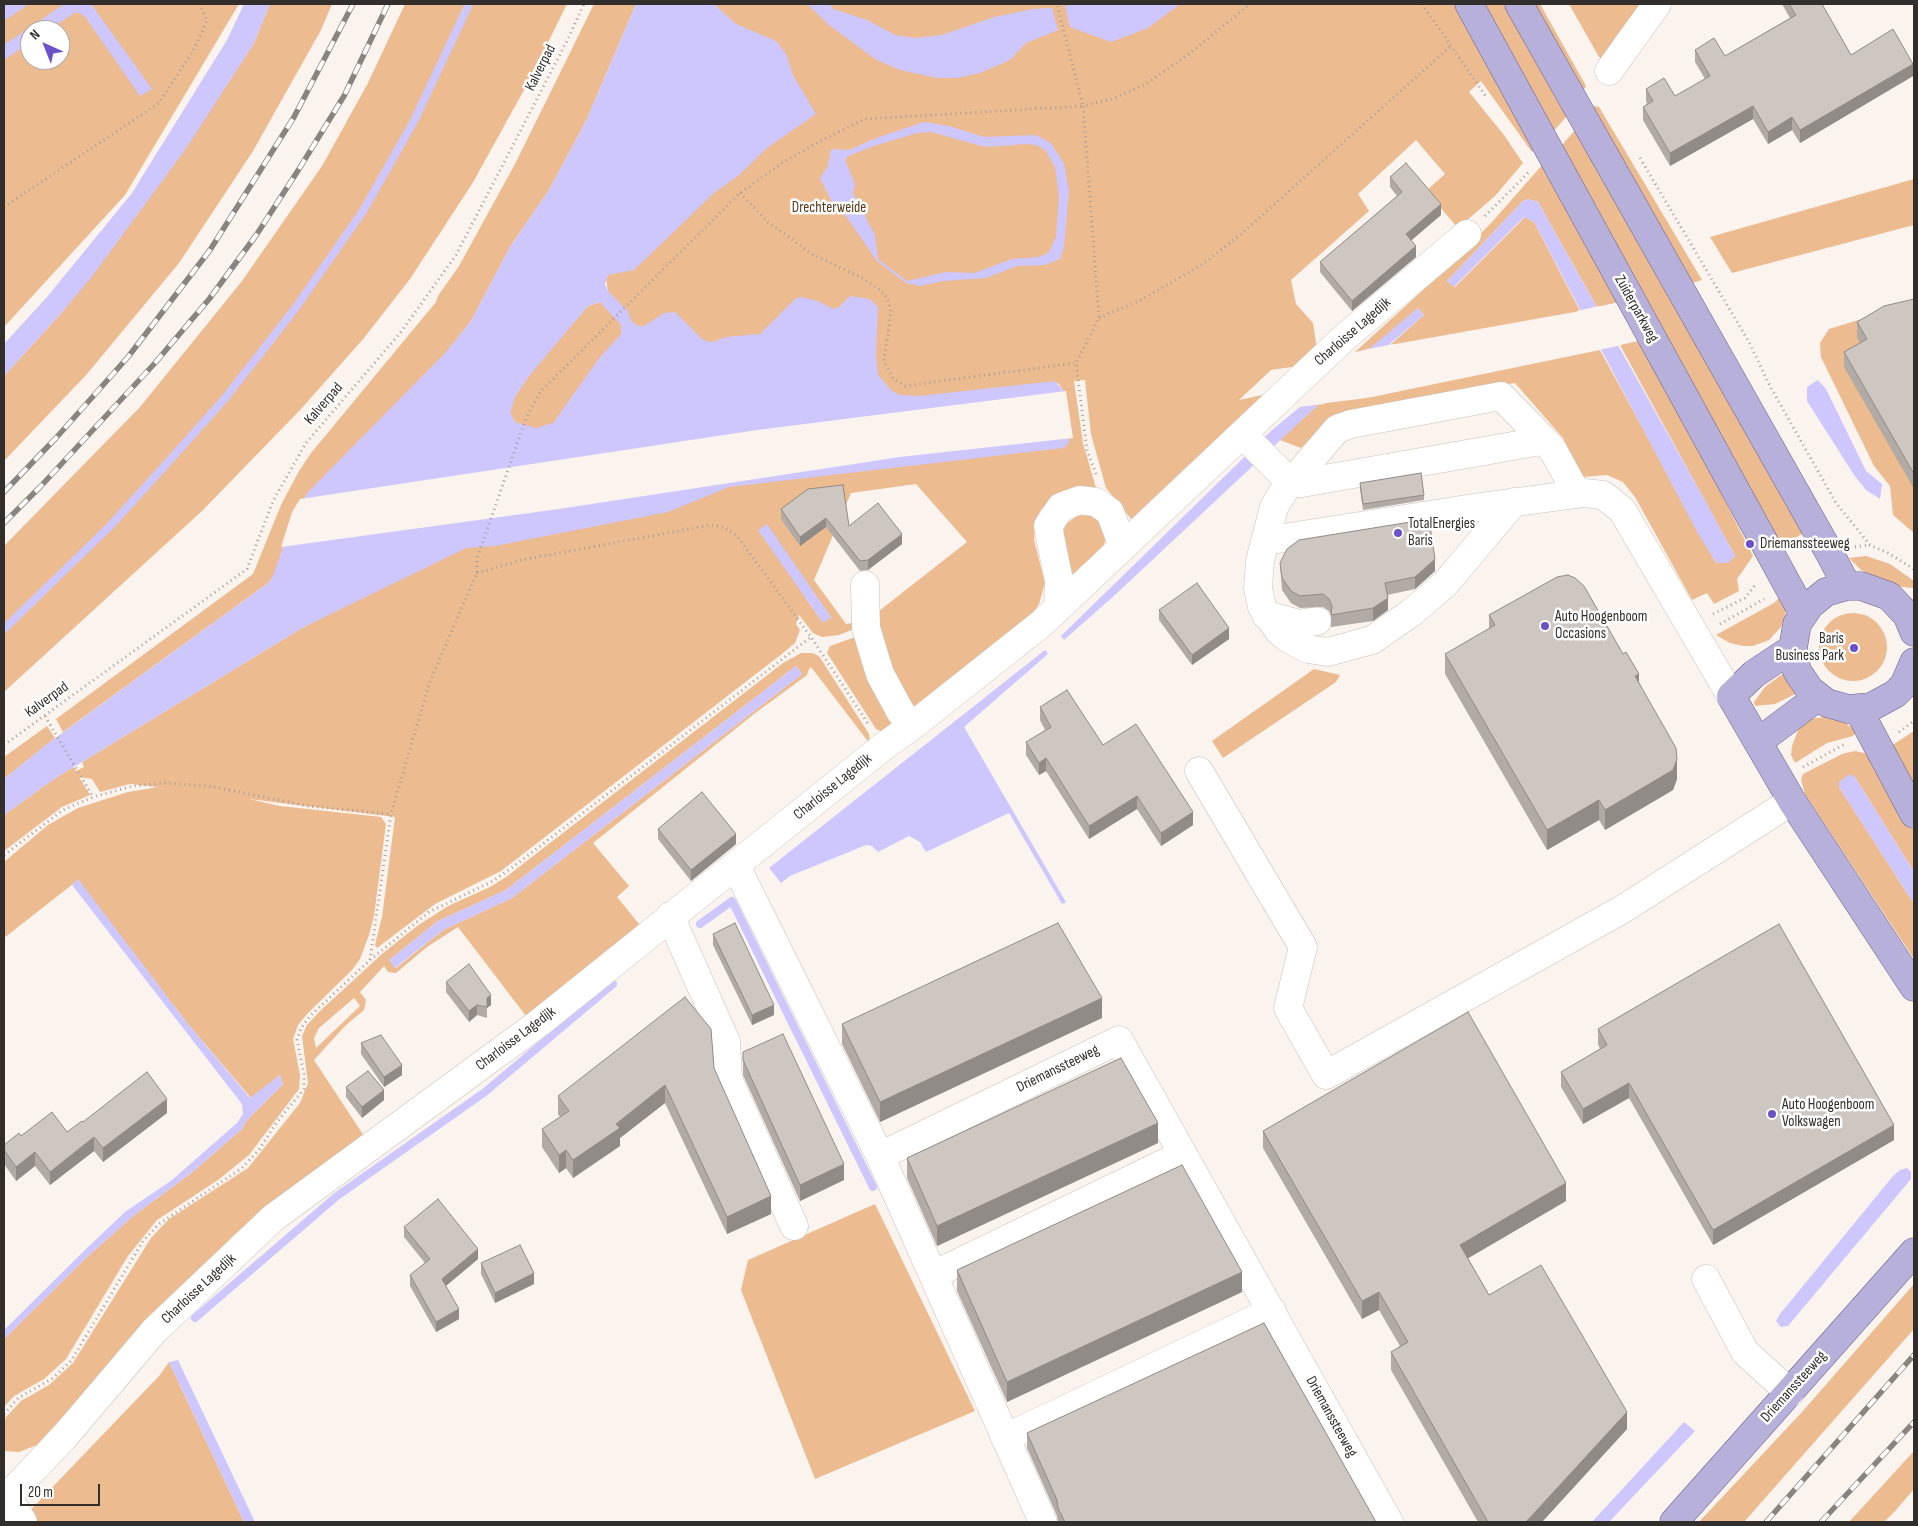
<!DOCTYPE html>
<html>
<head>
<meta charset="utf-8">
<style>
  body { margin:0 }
  #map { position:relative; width:1918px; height:1526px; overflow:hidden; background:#fbf3ed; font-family:"Sofia Sans Condensed",sans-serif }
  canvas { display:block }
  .frame { position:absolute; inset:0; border:5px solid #312e2c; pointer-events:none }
  .north { position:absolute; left:20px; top:20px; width:50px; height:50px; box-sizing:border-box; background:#fff; border:1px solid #adabab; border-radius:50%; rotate:316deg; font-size:14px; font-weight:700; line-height:20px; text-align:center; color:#312e2c }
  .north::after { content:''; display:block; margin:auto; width:18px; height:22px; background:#6c50c9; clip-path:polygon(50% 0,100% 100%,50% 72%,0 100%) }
  .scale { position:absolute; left:20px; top:1484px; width:80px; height:22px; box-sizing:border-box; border:2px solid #312e2c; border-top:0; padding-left:6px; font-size:15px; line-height:18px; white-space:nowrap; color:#312e2c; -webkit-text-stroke:4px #fff; paint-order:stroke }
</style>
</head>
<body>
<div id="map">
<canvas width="1918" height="1526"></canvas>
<div class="frame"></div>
<div class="north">N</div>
<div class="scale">20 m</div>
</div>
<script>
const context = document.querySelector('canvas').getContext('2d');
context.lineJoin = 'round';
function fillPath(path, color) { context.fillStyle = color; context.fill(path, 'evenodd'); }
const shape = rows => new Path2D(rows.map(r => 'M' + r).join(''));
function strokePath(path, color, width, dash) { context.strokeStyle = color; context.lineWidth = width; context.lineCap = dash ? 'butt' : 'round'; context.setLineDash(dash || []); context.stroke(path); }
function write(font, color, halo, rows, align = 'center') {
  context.font = font + ' "Sofia Sans Condensed",sans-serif'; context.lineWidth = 5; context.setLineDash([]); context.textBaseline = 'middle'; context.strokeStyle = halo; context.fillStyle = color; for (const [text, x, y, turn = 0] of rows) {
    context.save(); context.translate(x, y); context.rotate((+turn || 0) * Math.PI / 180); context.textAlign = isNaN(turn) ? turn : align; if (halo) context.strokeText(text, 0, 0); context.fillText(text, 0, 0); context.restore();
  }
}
const green = shape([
  [4,4,239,4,125,195,4,327],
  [30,30,60,30,60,60,30,60],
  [270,4,332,4,321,30,253,151,179,263,87,374,4,461,4,376,64,310,253,45],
  [405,4,567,4,529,81,472,184,410,279,364,338,301,409,203,510,4,692,4,546,140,407,242,281,322,166,368,83],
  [594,4,636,4,586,121,549,190,510,247,471,321,268,583,63,732,56,719,253,574,281,505,299,471,311,453,436,302,438,296,459,266,515,164],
  [644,4,1457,4,1536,147,1532,152,1481,81,1469,92,1504,135,1523,163,1495,196,1458,228,1426,191,1445,174,1416,140,1358,194,1369,211,1291,280,1296,304,1313,323,1317,349,1298,366,1271,370,1239,400,1267,394,1132,520,1106,488,1091,434,1085,380,1074,381,1083,443,1096,488,1080,487,1062,491,1050,500,1040,511,1035,526,1034,540,1045,583,1039,604,1031,615,915,708,904,704,870,618,967,542,916,484,851,493,814,580,846,624,858,622,859,627,839,635,822,637,813,633,799,615,796,624,800,630,795,643,783,653,501,871,435,904,377,948,375,945,382,917,395,817,249,799,280,806,381,817,386,824,374,916,369,935,360,959,352,970,307,1014,298,1025,293,1039,300,1075,299,1089,249,1155,218,1180,157,1220,128,1256,66,1359,44,1379,14,1396,4,1407,4,1339,86,1258,133,1216,190,1174,242,1129,247,1120,283,1084,280,1075,251,1098,187,1023,78,880,4,938,4,862,48,825,78,808,128,792,158,787,130,784,100,792,92,779,79,777,90,795,62,807,4,851,4,815,54,779,73,767,76,771,84,767,82,762,302,628,353,602,542,359,588,306,600,302,608,291,606,279,608,275],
  [1058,383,1063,390,904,465,860,470],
  [810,588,831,617,823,622,806,599],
  [1479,4,1504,4,1568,115,1550,135],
  [1530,4,1540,4,1586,86,1582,93],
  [1569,4,1640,4,1610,55,1605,60,1599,57],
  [1594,106,1599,107,1702,280,1692,283,1592,110],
  [1577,128,1806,532,1780,546,1561,146],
  [1543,164,1623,301,1597,307,1538,202,1528,199,1523,201,1447,281,1455,287,1525,217,1534,222,1580,311,1390,345,1424,315,1418,308,1373,348,1355,352,1444,271,1492,222],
  [1914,179,1914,225,1732,273,1710,237],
  [1914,303,1914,533,1893,515,1890,486,1874,466,1821,357,1820,343,1829,329],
  [1643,340,1727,489,1722,495,1753,556,1737,579,1739,591,1714,604,1707,593,1692,600,1635,497,1623,482,1607,475,1583,477,1563,438,1515,383,1356,410,1329,419,1301,448,1280,440,1319,404,1367,398,1600,350,1716,563,1735,556,1620,345],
  [1078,515,1093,516,1101,522,1106,539,1102,549,1073,575,1062,535,1066,524],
  [1866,556,1890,564,1914,581,1914,588,1902,587,1871,575,1861,570,1849,558],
  [1781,596,1786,607,1785,617,1781,627,1769,640,1753,646,1743,646,1730,643,1716,635,1774,603],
  '1819 647a34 34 0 1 1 68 0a34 34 0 1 1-68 0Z',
  [861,635,890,711,893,726,885,733,876,729,827,653,830,646],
  [801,653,812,653,819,656,869,734,870,744,811,667,809,669,807,675,754,714,593,843,629,886,617,897,640,925,526,1016,458,927,427,947,396,973,388,972,384,966,360,992,366,1000,364,1010,345,1026,314,1060,364,1136,124,1348,37,1445,19,1452,4,1451,4,1423,6,1417,21,1401,49,1385,73,1363,151,1238,169,1219,248,1168,300,1103,308,1083,302,1036,307,1025,320,1011,382,954,417,926,448,906,490,887,506,877,783,663],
  [796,666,802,674,512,898,443,930,396,968,389,960,438,921,506,890],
  [354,998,360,1006,316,1048,314,1038,319,1028],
  [1314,669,1340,675,1336,682,1223,758,1212,741],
  [1785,672,1797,693,1775,704,1755,706,1754,702,1765,687],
  [1831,716,1842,719,1856,732,1853,736,1827,743,1795,763,1791,755,1792,746,1799,728,1811,719],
  [47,726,55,738,4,779,4,757],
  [1914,731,1914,787,1891,746],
  [1855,751,1869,754,1914,831,1914,872,1855,777,1839,787,1914,904,1914,959,1805,794,1801,780,1803,774,1842,754],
  [875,1204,975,1411,815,1479,741,1290,748,1260],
  [1914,1284,1914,1329,1744,1522,1699,1522,1802,1412],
  [169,1362,244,1522,19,1522,159,1376],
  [1914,1451,1914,1489,1896,1510,1884,1522,1849,1522]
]);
const water = shape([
  [4,4,29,4,4,21],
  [64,4,91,4,152,89,140,96,86,18,80,13,74,13,49,30,30,30,30,42,4,60,4,45],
  [244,4,270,4,253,45,185,150,90,279,64,310,4,376,4,344,47,297,132,193,227,40],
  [636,4,714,4,736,24,776,41,786,54,793,75,816,114,767,148,739,175,714,193,634,270,608,275,605,284,608,291,627,310,632,322,639,326,644,326,664,313,675,312,703,340,712,342,726,337,760,334,796,298,801,297,818,301,833,309,839,307,850,296,870,299,878,307,876,355,878,375,892,391,900,395,919,396,1055,381,1063,390,1070,438,1068,444,1063,448,729,487,668,512,495,546,466,548,302,628,54,779,4,815,4,779,47,744,268,583,273,576,295,513,307,493,445,353,471,321,510,247,549,190,586,121],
  [600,302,621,325,621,334,600,357,553,423,536,428,515,422,511,414,511,410,515,397,529,376,588,306],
  [807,4,830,4,833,9,867,20,895,35,915,38,942,35,994,17,1033,9,1052,8,1058,30,1026,43,1010,60,980,73,957,78,937,78,900,70,875,59,829,25],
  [1073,4,1180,4,1148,28,1111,42,1070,27,1065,6],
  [924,122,949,126,984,137,1036,135,1051,143,1064,164,1069,191,1064,248,1060,259,1045,265,1017,266,986,278,943,281,920,286,906,283,877,261,848,219,831,200,820,178,828,166,831,149,849,150,876,138],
  [931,132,985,147,1027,144,1036,145,1045,150,1055,167,1059,197,1056,237,1049,252,1039,257,1012,259,974,273,946,272,907,281,878,259,875,235,853,193,855,184,845,160,848,156,877,145,917,133],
  [1528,199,1538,202,1707,504,1735,556,1728,563,1716,563,1696,530,1534,222,1524,217,1454,287,1447,281,1523,201],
  [1418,308,1424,315,1319,404,1116,594,1064,640,1061,636,1271,431],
  [1818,380,1826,389,1866,471,1882,484,1880,499,1866,490,1854,475,1807,401,1807,387],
  [767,524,831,617,823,623,758,530],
  [1045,650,1048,654,964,727,1066,902,1062,904,1009,813,926,852,920,842,909,836,878,852,872,846,866,845,790,876,781,883,769,868],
  [796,666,802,674,512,898,443,930,395,968,389,960,438,921,506,890],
  [1850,774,1855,777,1914,872,1914,904,1839,787,1839,782],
  [78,879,187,1023,250,1098,280,1075,283,1084,247,1120,242,1129,190,1174,133,1216,86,1258,4,1339,4,1330,85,1250,125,1212,172,1180,237,1123,243,1114,242,1104,72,885],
  [1907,1168,1911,1172,1911,1179,1788,1326,1781,1327,1776,1321,1780,1314,1893,1176,1900,1170],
  [178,1360,255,1522,244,1522,169,1362],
  [1684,1422,1695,1431,1609,1522,1592,1522]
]);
const pier = shape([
  [1599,306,1622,344,1622,345,1598,350,1577,311],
  [1395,344,1324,404,1298,407,1368,349],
  [1066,391,1073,438,900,457,559,509,281,547,292,512,300,499,757,430]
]);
const stream = shape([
  [4,629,110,526,170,460,226,397,294,310,363,211,414,121,469,4],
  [700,924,732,901,873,1187],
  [195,1318,337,1196,485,1092,613,984]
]);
const path = shape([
  [1422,4,1487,98],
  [1640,158,1749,342,1771,388,1836,503,1870,545,1888,553,1914,569],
  [740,193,768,222,812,254,862,278,880,290,888,299,891,312,884,361,893,378,905,386,1076,363],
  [4,207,159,103,193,51,207,21,200,4],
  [1485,216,1530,171],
  [1099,318,1141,300,1203,264,1239,236,1452,45],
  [1096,474,1087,450,1076,363,1099,318,1083,106,1115,98,1146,84,1189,54,1250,4],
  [1855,547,1869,545],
  [477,573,522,560,710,525,724,527,737,536,811,637,869,725],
  [1713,614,1745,598,1756,584],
  [1720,624,1764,599],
  [45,716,93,797],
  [1899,732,1914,721],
  [4,745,247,569,273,501,306,443,401,332,456,255,567,41,584,4],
  [1803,767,1845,744],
  [4,855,63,810,93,797,133,786,166,783,209,786,307,806,391,814],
  [370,960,391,814,430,681,477,573,477,558,527,416,541,391,740,193,785,161,826,138,865,119,1083,106,1057,4],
  [4,1414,18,1398,53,1378,71,1361,143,1241,159,1224,242,1168,259,1150,276,1123,304,1089,304,1074,297,1040,301,1028,311,1015,370,960,429,912,493,881,513,867,811,637]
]);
const minor = shape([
  [1609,71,1657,4],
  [1242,434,1291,483,1302,483,1541,441,1549,445,1554,452,1577,494],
  [1514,502,1445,584,1411,613,1372,640,1328,652,1308,649,1287,638,1279,631,1262,607,1258,588,1260,561,1274,507,1284,491,1337,429,1351,424,1501,396,1549,445],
  [1265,541,1480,507,1584,493,1603,495,1622,510,1731,696],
  [865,585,866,628,880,674,900,711,911,727],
  [1058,608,1059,581,1048,526,1061,507,1080,500,1096,502,1110,512,1123,547],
  [1266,615,1299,624,1317,621],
  [1199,771,1303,947,1288,1008,1326,1075,1623,909,1792,801],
  [736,866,880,1156,1043,1522],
  [670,916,726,1042,728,1079,794,1226],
  [880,1156,1119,1040,1389,1522],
  [933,1275,1183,1154],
  [1706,1279,1745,1352,1790,1393],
  [1005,1438,1272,1311],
  [4,1492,23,1522],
  [4,1500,65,1436,154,1331,273,1218,539,1023,884,746,911,727,1041,624,1345,337,1467,234]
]);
const major = shape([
  [1469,4,1803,613],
  [1519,4,1829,552,1847,586],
  [1914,632,1907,615,1889,596,1861,586,1847,586,1826,592,1810,605,1797,624,1793,648,1797,671,1810,690,1827,703,1848,709,1871,707,1895,694,1904,685,1914,662],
  [1793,648,1754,674,1731,696,1792,801,1914,987],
  [1858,709,1914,814],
  [1758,742,1818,697],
  [1674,1522,1914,1252]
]);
const rail = shape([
  [4,492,56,438,128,357,210,250,294,117,353,4],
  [4,523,41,486,155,363,210,298,257,234,299,169,344,96,388,4],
  [1766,1522,1914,1355],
  [1821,1522,1914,1422]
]);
const wall = shape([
  [1782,4,1822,4,1851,55,1913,76,1800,143,1792,130,1768,144,1753,119,1670,166,1643,120,1643,107,1647,104,1646,101,1646,89,1675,96,1705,79,1695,62,1695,50,1725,56,1790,18],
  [1390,177,1441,215,1411,240,1416,257,1352,311,1320,272,1320,262,1397,196,1390,187],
  [1914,299,1914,489,1844,367,1844,352,1860,343,1857,337,1857,322],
  [1360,483,1424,495,1424,500,1363,510,1360,489],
  [808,489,849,526,902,544,868,570,860,571,826,527,800,546,781,519,781,509],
  [1280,563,1435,571,1415,589,1387,595,1388,610,1373,621,1331,627,1331,615,1329,611,1323,607,1300,608,1291,603,1282,590],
  [1159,610,1229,639,1192,665,1159,620],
  [1489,615,1639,682,1677,779,1673,790,1605,830,1599,820,1547,850,1445,674,1445,654,1489,629],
  [1040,707,1103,745,1193,825,1161,846,1137,809,1089,839,1046,771,1039,775,1026,755,1026,742,1045,730,1040,720],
  [658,829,736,844,691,881,658,839],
  [713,934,774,1015,752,1025,713,945],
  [446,982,491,1005,487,1008,487,1018,477,1015,469,1022,446,992],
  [1102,1018,880,1122,842,1044,842,1024],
  [1598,1029,1894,1140,1713,1245,1629,1098,1583,1124,1561,1087,1561,1072,1600,1049,1598,1044],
  [361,1043,402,1075,384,1087,361,1054],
  [743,1052,844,1180,800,1201,743,1075],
  [714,1068,771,1214,727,1234,665,1103,620,1138,620,1146,573,1178,566,1168,559,1173,542,1147,542,1129,560,1117,558,1114,558,1096],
  [346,1087,384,1100,362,1118,346,1097],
  [167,1113,103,1162,94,1151,50,1185,35,1166,16,1181,4,1164,4,1145,21,1136,67,1132,83,1122],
  [1263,1131,1566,1201,1468,1258,1489,1295,1627,1429,1542,1522,1478,1522,1391,1370,1391,1352,1400,1346,1379,1310,1362,1319,1263,1148],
  [1158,1143,937,1246,907,1178,907,1158],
  [404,1227,478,1259,446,1286,459,1319,436,1332,410,1286,410,1275,425,1263,404,1237],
  [481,1263,534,1284,495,1303,481,1274],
  [957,1270,1242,1292,1007,1402,957,1291],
  [1027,1433,1376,1522,1058,1522,1057,1516,1027,1448]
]);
const shadedWall = shape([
  [1913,64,1913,76,1800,143,1800,130],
  [1753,106,1753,119,1670,166,1670,153],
  [1792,117,1792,130,1768,144,1768,132],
  [1441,204,1441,215,1406,245,1406,234],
  [1416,246,1416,257,1352,311,1352,301],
  [826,518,826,527,800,546,800,537],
  [902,534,902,544,868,570,868,560],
  [1435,559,1435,571,1415,589,1415,577],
  [1388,598,1388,610,1373,621,1373,608],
  [1229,628,1229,639,1192,665,1192,655],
  [1639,674,1639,694,1635,676],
  [1046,758,1046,771,1039,775,1039,763],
  [1677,759,1677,779,1673,790,1605,830,1605,810],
  [1137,796,1137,809,1089,839,1089,826],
  [1599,800,1599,820,1547,850,1547,830],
  [1193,812,1193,825,1161,846,1161,833],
  [736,834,736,844,691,881,691,870],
  [491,995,491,1005,487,1008,487,998],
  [1102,998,1102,1018,880,1122,880,1102],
  [477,1005,477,1015,469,1022,469,1011],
  [774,1005,774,1015,752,1025,752,1015],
  [402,1065,402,1075,384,1087,384,1077],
  [1629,1083,1629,1098,1583,1124,1583,1109],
  [665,1085,665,1103,620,1138,620,1146,573,1178,573,1160,616,1124],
  [384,1090,384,1100,362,1118,362,1107],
  [167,1099,167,1113,103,1162,103,1148],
  [1158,1123,1158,1143,937,1246,937,1226],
  [1894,1125,1894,1140,1713,1245,1713,1230],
  [94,1137,94,1151,50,1185,50,1172],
  [566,1150,566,1168,559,1173,559,1155],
  [35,1152,35,1166,16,1181,16,1167],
  [844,1164,844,1180,800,1201,800,1185],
  [1566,1183,1566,1201,1460,1263,1460,1245],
  [771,1196,771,1214,727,1234,727,1217],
  [478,1249,478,1259,442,1289,442,1279],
  [1242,1272,1242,1292,1007,1402,1007,1382],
  [534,1273,534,1284,495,1303,495,1293],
  [1379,1292,1379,1310,1362,1319,1362,1301],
  [459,1309,459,1319,436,1332,436,1322],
  [1627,1412,1627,1429,1542,1522,1526,1522]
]);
const building = shape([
  [1789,4,1822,4,1851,55,1893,29,1913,64,1800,130,1792,117,1768,132,1753,106,1670,153,1643,107,1653,101,1646,89,1664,78,1675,96,1710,76,1695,50,1714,38,1725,56,1796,15,1789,4],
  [1406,163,1441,204,1406,234,1416,246,1352,301,1320,262,1402,192,1390,177,1406,163],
  [1914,299,1914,474,1844,352,1867,339,1857,322,1884,306,1914,299],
  [1421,473,1424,495,1363,504,1360,483,1421,473],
  [843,485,849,526,878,503,902,534,868,560,860,561,826,518,800,537,781,509,808,489,843,485],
  [1429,519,1435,559,1415,577,1385,583,1388,598,1373,608,1331,615,1332,606,1329,599,1323,594,1300,596,1291,591,1282,578,1280,563,1287,549,1299,540,1429,519],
  [1568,575,1575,578,1584,586,1623,654,1626,652,1639,674,1635,676,1676,748,1677,759,1673,770,1605,810,1599,800,1547,830,1445,654,1495,625,1489,615,1557,577,1568,575],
  [1197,583,1229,628,1192,655,1159,610,1197,583],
  [1067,690,1103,745,1136,724,1193,812,1161,833,1137,796,1089,826,1046,758,1039,763,1026,742,1051,727,1040,707,1067,690],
  [702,792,736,834,691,870,658,829,702,792],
  [735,923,774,1005,752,1015,713,934,735,923],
  [1058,923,1102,998,880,1102,842,1024,1058,923],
  [1779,924,1894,1125,1713,1230,1629,1083,1583,1109,1561,1072,1607,1045,1598,1029,1779,924],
  [469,964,491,995,487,998,487,1007,477,1005,469,1011,446,982,469,964],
  [685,997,711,1029,714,1068,771,1196,727,1217,665,1085,616,1124,620,1128,573,1160,566,1150,559,1155,542,1129,569,1111,558,1096,685,997],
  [1468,1012,1566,1183,1460,1245,1489,1295,1541,1265,1627,1412,1526,1522,1488,1522,1391,1352,1408,1342,1379,1292,1362,1301,1263,1131,1468,1012],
  [783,1034,844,1164,800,1185,743,1060,743,1052,783,1034],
  [381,1035,402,1065,384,1077,361,1043,381,1035],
  [1121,1058,1158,1123,937,1226,907,1158,1121,1058],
  [368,1071,384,1090,362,1107,346,1087,368,1071],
  [147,1072,167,1099,103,1148,94,1137,50,1172,35,1152,16,1167,4,1150,4,1145,19,1133,21,1136,52,1112,67,1132,82,1121,83,1122,147,1072],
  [1182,1165,1242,1272,1007,1382,957,1270,1182,1165],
  [438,1199,478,1249,442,1279,459,1309,436,1322,410,1275,430,1259,404,1227,438,1199],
  [520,1245,534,1273,495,1293,481,1263,520,1245],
  [1264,1323,1376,1522,1065,1522,1058,1508,1057,1500,1027,1433,1264,1323]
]);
const markers = [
  [1398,533,5,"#6c50c9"],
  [1750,544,5,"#6c50c9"],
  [1545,626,5,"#6c50c9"],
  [1854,648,5,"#6c50c9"],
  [1772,1114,5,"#6c50c9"]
];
const streetNames = [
  ["Kalverpad",541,68,-63],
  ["Zuiderparkweg",1636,309,61],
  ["Charloisse Lagedijk",1353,332,-41],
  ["Kalverpad",324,404,-49],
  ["Kalverpad",47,700,-36],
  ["Charloisse Lagedijk",833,787,-39],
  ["Charloisse Lagedijk",516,1039,-37],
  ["Driemanssteeweg",1058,1069,-26],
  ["Charloisse Lagedijk",199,1289,-43],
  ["Driemanssteeweg",1794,1387,-48],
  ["Driemanssteeweg",1331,1417,61]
];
const parkNames = [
  ["Drechterweide",829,208]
];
const poiNames = [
  ["TotalEnergies",1408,524],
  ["Baris",1408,541],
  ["Driemanssteeweg",1760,544],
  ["Auto Hoogenboom",1555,617],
  ["Occasions",1555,634],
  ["Baris",1844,639,"right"],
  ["Business Park",1844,656,"right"],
  ["Auto Hoogenboom",1782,1105],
  ["Volkswagen",1782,1122]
];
fillPath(green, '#edbb90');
fillPath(water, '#cdc7fe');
fillPath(pier, '#fbf3ed');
strokePath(stream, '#cdc7fe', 8);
strokePath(minor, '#c8c1bb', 29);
strokePath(major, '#68618e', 29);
strokePath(path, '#a59f9b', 3, [1, 4]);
strokePath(minor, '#fff', 28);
strokePath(major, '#b6b0da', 28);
strokePath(rail, '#8a8481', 5.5);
strokePath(rail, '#fff', 4, [11]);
fillPath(wall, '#b1aaa5');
fillPath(shadedWall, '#908b86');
fillPath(building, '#cec6c0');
strokePath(building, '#908b86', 1);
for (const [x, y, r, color] of markers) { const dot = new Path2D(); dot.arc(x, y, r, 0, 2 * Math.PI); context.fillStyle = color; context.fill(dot); strokePath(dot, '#fff', 2); }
write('15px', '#312e2c', '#fff', streetNames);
write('15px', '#59391b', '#fff', parkNames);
write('15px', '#312e2c', '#fff', poiNames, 'left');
</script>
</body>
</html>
